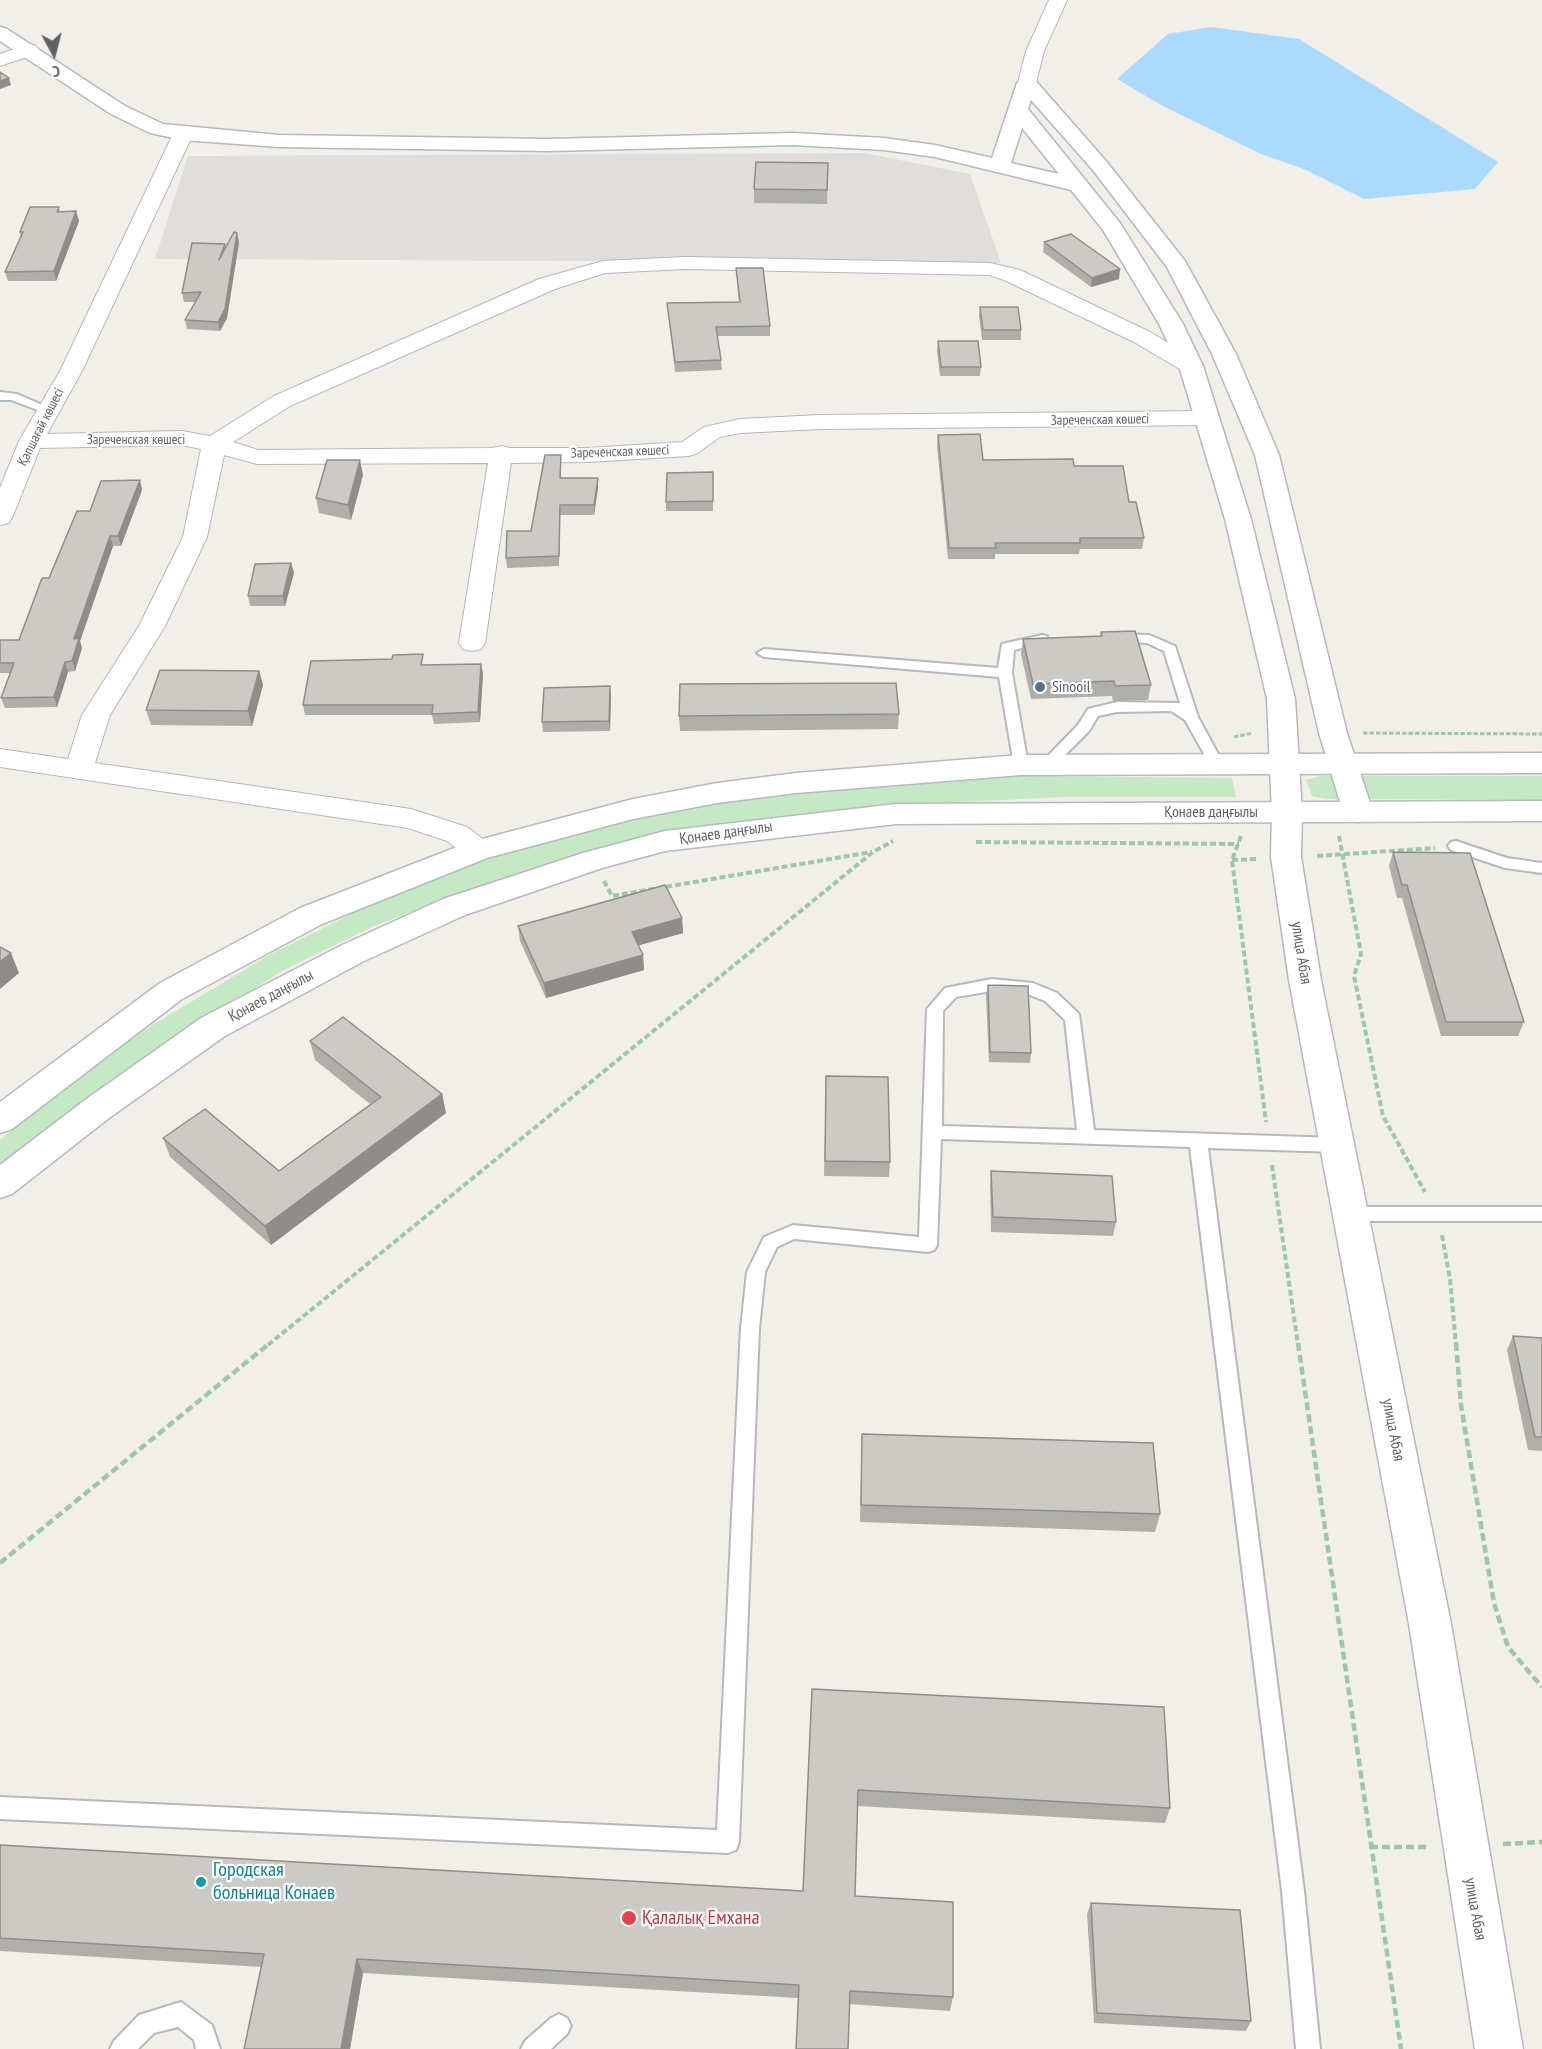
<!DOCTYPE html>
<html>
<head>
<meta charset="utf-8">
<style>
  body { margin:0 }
  #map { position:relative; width:1542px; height:2049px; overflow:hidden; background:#f1efe8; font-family:"PT Sans Narrow",sans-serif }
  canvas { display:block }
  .north { position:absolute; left:24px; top:24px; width:60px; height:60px; -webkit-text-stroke:4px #fff; paint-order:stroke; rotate:173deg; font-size:16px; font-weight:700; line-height:24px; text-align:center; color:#5f6368 }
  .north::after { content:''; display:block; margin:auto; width:21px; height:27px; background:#5f6368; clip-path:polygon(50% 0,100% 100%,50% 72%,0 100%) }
</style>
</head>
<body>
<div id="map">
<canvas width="1542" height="2049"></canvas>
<div class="north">С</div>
</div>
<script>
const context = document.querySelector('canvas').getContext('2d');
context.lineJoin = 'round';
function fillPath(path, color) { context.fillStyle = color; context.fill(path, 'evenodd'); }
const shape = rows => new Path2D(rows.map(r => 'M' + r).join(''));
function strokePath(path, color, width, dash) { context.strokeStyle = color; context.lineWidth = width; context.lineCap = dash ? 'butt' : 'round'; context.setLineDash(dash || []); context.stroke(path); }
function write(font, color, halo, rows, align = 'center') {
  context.font = font + ' "PT Sans Narrow",sans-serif'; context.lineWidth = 4.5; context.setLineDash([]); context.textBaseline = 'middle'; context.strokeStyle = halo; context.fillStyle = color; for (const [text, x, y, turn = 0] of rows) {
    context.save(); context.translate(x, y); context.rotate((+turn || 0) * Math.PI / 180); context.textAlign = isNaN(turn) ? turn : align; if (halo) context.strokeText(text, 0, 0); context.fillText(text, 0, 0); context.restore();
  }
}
const industrial = shape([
  [864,153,970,174,1001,263,155,259,188,156]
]);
const green = shape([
  [1025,776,1232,778,1236,797,1063,797,905,805,694,827,531,869,470,889,372,927,284,970,131,1066,0,1169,0,1140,109,1051,271,954,357,911,455,870,519,849,684,807,789,792],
  [1320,776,1542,776,1542,800,1327,799,1312,796,1306,780]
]);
const water = shape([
  [1211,27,1299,39,1498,162,1475,189,1364,199,1306,170,1261,154,1163,106,1117,79,1168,34]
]);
const pathFar2 = shape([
  [1363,733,1542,734],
  [1234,737,1253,733]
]);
const pathFar1 = shape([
  [1241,836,1232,860,1266,1122],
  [1339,836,1361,954,1354,976,1383,1116,1425,1192],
  [976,842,1239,844],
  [1317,856,1435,848],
  [1232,860,1258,859],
  [604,881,612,896,872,852],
  [1272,1165,1298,1345],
  [1442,1235,1450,1279,1456,1345],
  [268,1345,873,852,893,841]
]);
const path = shape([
  [1298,1343,1401,2049],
  [1456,1343,1461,1405,1494,1603,1508,1647,1542,1687],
  [0,1563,270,1343],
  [1503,1844,1542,1842],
  [1370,1847,1430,1847]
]);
const service = shape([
  [0,392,17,394,54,410,48,414,11,400,0,400,0,392],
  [1116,634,1149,635,1175,646,1198,717,1224,765,1222,768,1212,768,1185,720,1171,711,1117,712,1098,716,1089,731,1053,767,1043,767,1041,764,1043,761,1078,725,1088,709,1117,702,1180,703,1164,651,1147,643,1111,641,1111,635,1116,634],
  [1042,635,1047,636,1047,642,1014,650,1012,673,1028,765,1021,770,1014,765,999,677,764,657,757,653,764,649,998,668,1002,644,1042,635],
  [1456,841,1507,858,1542,863,1542,873,1505,868,1451,850,1448,846,1451,842,1456,841],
  [992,979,1033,983,1057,993,1079,1014,1094,1130,1337,1138,1343,1140,1346,1145,1343,1150,1337,1152,1208,1148,1304,1891,1320,2049,1296,2049,1282,1891,1190,1147,941,1139,937,1245,934,1250,928,1252,794,1239,777,1247,765,1272,759,1328,739,1842,736,1850,728,1853,0,1819,0,1797,717,1830,741,1328,747,1272,764,1237,793,1225,919,1237,927,1009,945,988,992,979],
  [992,991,1025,993,1045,1001,1065,1020,1077,1130,942,1126,943,1011,956,997,992,991],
  [1351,1207,1542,1207,1542,1221,1351,1221,1345,1219,1342,1214,1345,1209,1351,1207],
  [181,2002,212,2025,220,2049,196,2049,194,2040,178,2027,154,2033,138,2049,110,2049,114,2041,139,2015,181,2002],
  [559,2014,567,2018,571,2026,567,2034,551,2049,521,2049,525,2041,551,2018,559,2014]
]);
const minor = shape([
  [1049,0,1067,0,1044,51,1036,83,1027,89,1020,87,1018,83,1026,51,1049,0],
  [30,44,36,46,39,50,36,54,0,66,0,54,30,44],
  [183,128,193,134,82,371,47,434,182,431,210,436,274,396,539,279,603,261,685,257,990,263,1020,270,1150,332,1199,361,1202,366,1199,371,1191,373,1183,371,1134,342,1004,280,989,275,685,269,605,273,555,289,290,406,233,442,258,450,492,448,501,446,510,448,588,448,682,442,704,427,740,419,820,415,1205,411,1213,413,1217,418,1213,423,1205,425,820,429,740,433,720,437,696,454,688,456,588,462,511,463,485,643,481,649,472,651,463,649,459,643,488,463,257,464,224,455,207,537,165,626,110,715,95,763,411,809,467,827,488,843,493,850,488,857,478,860,468,857,447,841,408,828,0,767,0,749,68,759,82,715,139,626,183,537,201,449,182,445,40,448,12,518,9,523,0,525,0,488,19,441,60,371,173,134,183,128]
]);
const tertiary = shape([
  [0,27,7,29,125,106,163,124,279,135,549,139,793,133,884,138,935,145,992,158,1017,83,1027,77,1034,79,1106,161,1185,261,1236,354,1279,455,1347,733,1373,812,1369,819,1358,822,1347,819,1343,812,1319,733,1255,455,1212,354,1167,267,1092,169,1031,100,1028,109,1120,223,1183,324,1203,366,1251,519,1295,699,1302,813,1301,857,1321,980,1451,1624,1523,2049,1475,2049,1409,1624,1289,980,1271,857,1272,813,1267,699,1225,519,1179,366,1159,324,1103,230,1071,190,935,157,884,150,793,145,549,151,279,147,183,140,150,133,111,114,0,41,0,27],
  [1022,128,1059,174,1011,163,1022,128]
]);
const secondary = shape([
  [1542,753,1542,773,1021,775,796,793,717,803,633,819,487,858,322,924,182,999,12,1129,0,1133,0,1102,160,983,300,908,467,843,633,799,717,783,796,773,1021,755,1542,753],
  [1542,801,1542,821,896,824,665,851,602,868,465,915,362,962,225,1036,109,1118,12,1194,0,1198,0,1165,85,1100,201,1018,340,946,443,899,583,853,665,831,896,804,1542,801]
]);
const wall = shape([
  [828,163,827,204,754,203,754,189],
  [59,207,60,212,76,211,79,221,56,281,8,281,5,272,21,237,20,232],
  [239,242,227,318,220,331,187,329,185,320,195,302,184,302,182,293,225,244,226,247],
  [1044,242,1119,279,1091,287,1043,252],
  [736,268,770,326,770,336,717,336,721,360,722,370,675,372,667,303,739,302],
  [980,307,1021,330,1021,340,982,340,979,316],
  [938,341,981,367,980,376,940,376,937,351],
  [938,435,983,460,1074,466,1129,502,1144,538,1142,549,1080,549,1079,554,995,554,995,559,948,559,937,445],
  [561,455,561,478,598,478,598,488,594,515,560,515,559,566,507,568,506,558,531,531],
  [713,472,713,511,666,511,666,502],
  [363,475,351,520,319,513,316,498],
  [140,480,142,490,121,546,113,546,80,641,82,648,75,671,68,672,57,707,5,708,1,698,10,673,0,673,0,640,19,640,49,578,90,511],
  [291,563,294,573,285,606,250,606,248,596],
  [1101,632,1151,685,1148,700,1113,701,1112,696,1031,699,1021,654,1023,639,1100,637],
  [481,664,483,674,480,722,434,724,432,715,305,715,303,705,424,665],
  [259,671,263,685,252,726,151,725,146,710],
  [611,696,610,731,543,732,542,722],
  [899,714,898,729,680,731,679,716],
  [1393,852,1524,1022,1518,1036,1441,1036,1402,898,1397,898,1389,866],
  [682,918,683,933,638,945,643,955,644,970,546,998,520,941,518,926],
  [988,985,1031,1053,1030,1063,989,1062,986,995],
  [310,1041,442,1094,446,1113,271,1245,170,1157,163,1138,279,1171,370,1104,315,1060],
  [826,1076,890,1162,889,1177,824,1176],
  [991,1171,1116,1222,1113,1236,991,1232,990,1186],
  [1513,1336,1542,1338,1542,1451,1528,1450,1507,1350],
  [862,1434,1160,1514,1155,1532,860,1522],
  [812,1689,1170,1808,1165,1823,857,1806,855,1896,953,1997,950,2011,849,2004,798,1998,363,1973,350,2049,244,2049,262,1967,0,1951,0,1845,803,1891],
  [1091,1903,1251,2021,1246,2031,1094,2023,1087,1914]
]);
const shadedWall = shape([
  [9,78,11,85,0,89,0,81],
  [76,211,79,221,56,281,54,271],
  [237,233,239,242,227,318,220,331,218,322],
  [1120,269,1119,279,1091,287,1092,278],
  [360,460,363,475,351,520,348,505],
  [598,478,598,488,594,515,594,505],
  [140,480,142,490,121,546,118,536],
  [110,536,113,546,80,641,82,648,75,671,72,661,74,639],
  [291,563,294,573,285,606,283,596],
  [65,662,68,672,57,707,54,697],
  [481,664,483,674,480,722,478,712],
  [259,671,263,685,252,726,248,711],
  [610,686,611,696,610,731,609,721],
  [682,918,683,933,633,947,632,932],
  [11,953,19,973,0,989,0,962],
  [643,955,644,970,546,998,544,983],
  [442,1094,446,1113,271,1245,265,1226],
  [357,1959,363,1973,350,2049,341,2049]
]);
const building = shape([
  [0,72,9,78,0,81,0,72],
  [756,162,828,163,827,190,754,189,756,162],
  [30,207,59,207,57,212,76,211,54,271,5,272,23,232,20,232,30,207],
  [234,232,237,233,225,309,218,322,185,320,201,292,182,293,192,243,225,244,219,260,234,232],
  [1071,234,1120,269,1092,278,1044,242,1071,234],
  [736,268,763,268,770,326,716,327,721,360,675,362,667,303,740,302,736,268],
  [980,307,1018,307,1021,330,983,330,980,307],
  [938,341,978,341,981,367,941,367,938,341],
  [980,434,983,460,1073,459,1074,466,1123,466,1129,502,1136,502,1144,538,1080,538,1080,543,995,543,996,548,949,548,938,435,980,434],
  [545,455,561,455,560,478,598,478,594,505,560,505,559,556,506,558,507,531,531,531,545,455],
  [327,460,360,460,348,505,316,498,327,460],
  [713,472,713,501,666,502,667,473,713,472],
  [140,480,118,536,110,536,74,639,79,638,72,661,65,662,54,697,1,698,14,663,0,663,0,640,19,640,42,578,49,578,77,511,90,511,101,481,140,480],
  [291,563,283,596,248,596,255,564,291,563],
  [1135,631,1151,685,1115,686,1114,681,1033,684,1023,639,1102,636,1101,632,1135,631],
  [423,654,421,665,481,664,478,712,432,714,433,705,303,705,311,661,392,659,393,655,423,654],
  [160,670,259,671,248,711,146,710,160,670],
  [896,683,899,714,679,716,680,684,896,683],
  [610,686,609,721,542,722,544,688,610,686],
  [1393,852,1470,853,1524,1022,1446,1022,1407,885,1402,885,1393,852],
  [665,885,682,918,632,932,643,955,544,983,518,926,665,885],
  [0,947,11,953,0,962,0,947],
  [988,985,1028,986,1031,1053,990,1052,988,985],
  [343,1017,442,1094,265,1226,163,1138,205,1109,279,1171,381,1097,310,1041,343,1017],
  [826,1076,888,1077,890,1162,825,1161,826,1076],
  [991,1171,1112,1176,1116,1222,993,1217,991,1171],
  [1513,1336,1542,1338,1542,1437,1535,1437,1513,1336],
  [862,1434,1153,1443,1160,1514,861,1505,862,1434],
  [812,1689,1164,1707,1170,1808,858,1790,855,1896,953,1902,953,1997,850,1991,848,2049,796,2049,799,1985,357,1959,341,2049,244,2049,264,1954,0,1938,0,1845,803,1891,812,1689],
  [1091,1903,1240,1910,1251,2021,1097,2013,1091,1903]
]);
const markers = [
  [1040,687,6,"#5c6f8a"],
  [201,1882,6,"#0f9aa8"],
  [629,1918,8,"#e0444e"]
];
const farStreetnames = [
  ["Зареченская көшесі",1100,420,-1],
  ["Қапшағай көшесі",41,427,-63],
  ["Зареченская көшесі",136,440],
  ["Зареченская көшесі",620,452,-2]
];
const serviceNames = [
  ["Sinooil",1052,687]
];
const streetNames = [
  ["Қонаев даңғылы",1211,812],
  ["Қонаев даңғылы",726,833,-8],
  ["улица Абая",1301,953,81],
  ["Қонаев даңғылы",271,996,-28],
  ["улица Абая",1393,1430,79],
  ["улица Абая",1475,1909,80]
];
const nearCulturenames = [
  ["Городская",213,1870],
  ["больница Конаев",213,1893]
];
const nearHealthnames = [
  ["Қалалық Емхана",642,1918]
];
fillPath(industrial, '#e0deda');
fillPath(green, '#c5e8c5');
fillPath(water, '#aadaff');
strokePath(service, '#b5b8bc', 4);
strokePath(minor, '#b5b8bc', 2);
strokePath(tertiary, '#b5b8bc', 3);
strokePath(secondary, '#b6babf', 3);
strokePath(pathFar2, '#9cc7a9', 3, [4.5, 2]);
strokePath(pathFar1, '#9cc7a9', 4, [6, 3]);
strokePath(path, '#9cc7a9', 4.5, [8, 4]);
fillPath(service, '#fff');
fillPath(minor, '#fff');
fillPath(tertiary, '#fff');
fillPath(secondary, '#fff');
fillPath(wall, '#afaea9');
fillPath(shadedWall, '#8f8d8a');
fillPath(building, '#cccac5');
strokePath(building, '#8f8d8a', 1.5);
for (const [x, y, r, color] of markers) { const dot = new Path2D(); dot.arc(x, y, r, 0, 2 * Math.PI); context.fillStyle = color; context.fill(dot); strokePath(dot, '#fff', 2); }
write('14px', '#5f6368', '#fff', farStreetnames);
write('16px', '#4e5e75', '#fff', serviceNames, 'left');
write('16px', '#5f6368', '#fff', streetNames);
write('20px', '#0d838f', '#fff', nearCulturenames, 'left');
write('20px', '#be3a42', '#fff', nearHealthnames, 'left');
</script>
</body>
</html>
